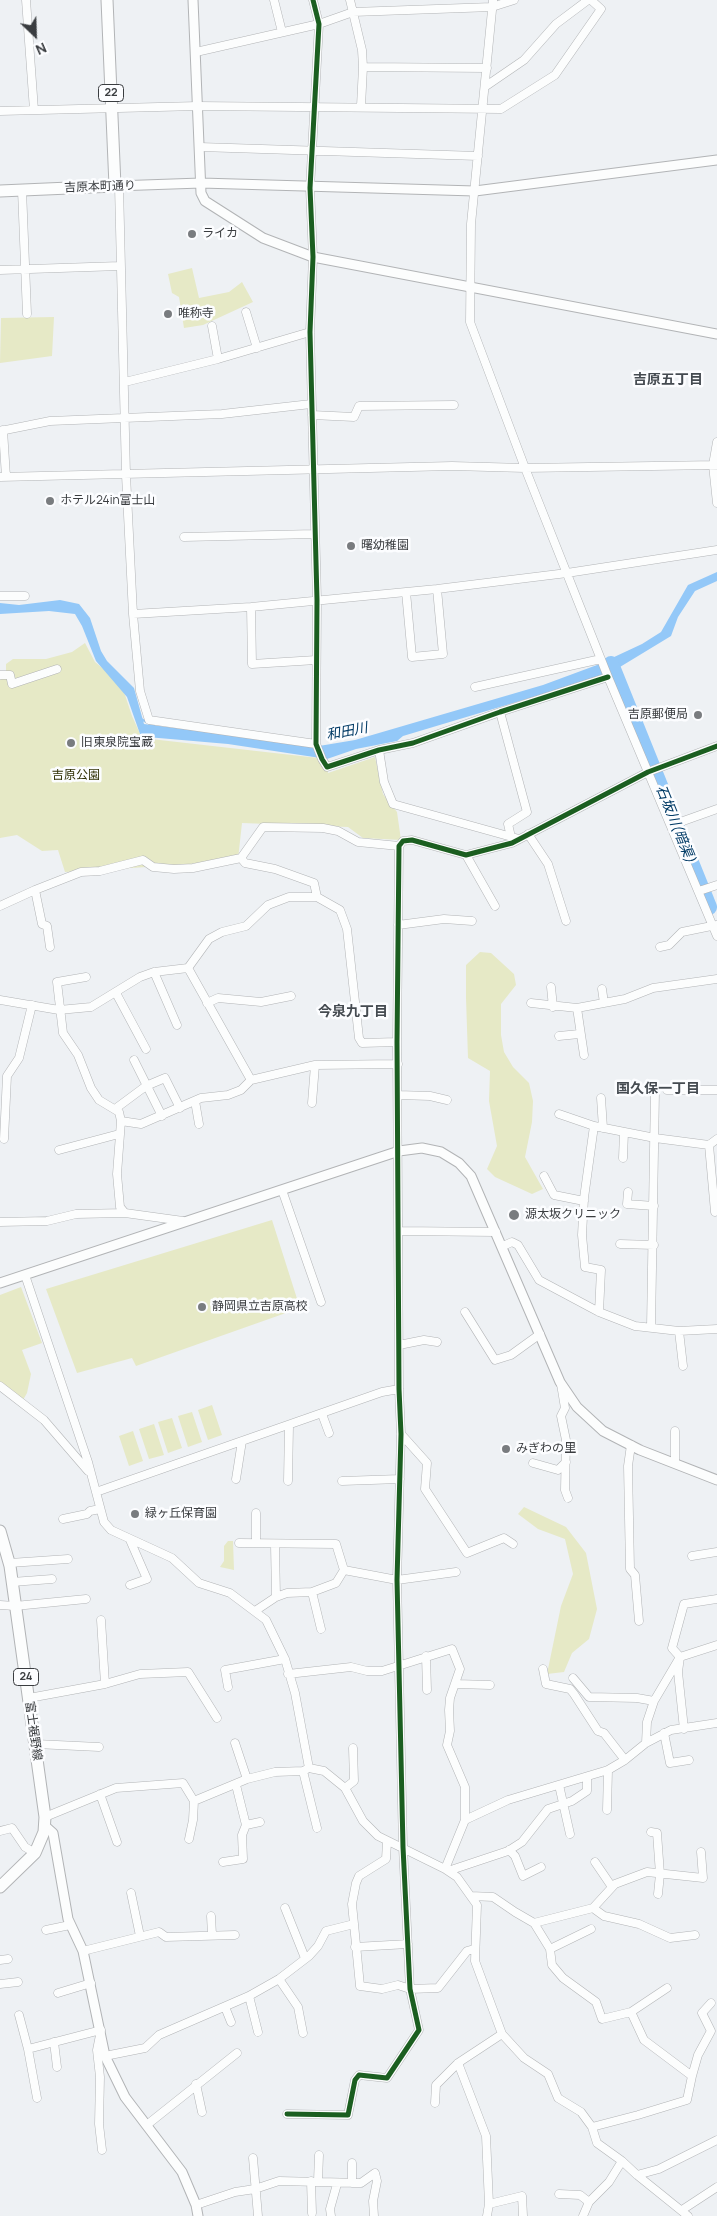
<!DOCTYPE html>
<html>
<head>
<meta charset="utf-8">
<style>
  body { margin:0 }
  #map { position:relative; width:717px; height:2216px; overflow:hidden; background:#eef1f4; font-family:Manrope,sans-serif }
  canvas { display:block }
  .north { position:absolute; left:10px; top:10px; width:50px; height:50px; -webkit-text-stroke:4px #fcfdff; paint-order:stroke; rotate:156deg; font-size:14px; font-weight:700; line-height:20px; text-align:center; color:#3a3d40 }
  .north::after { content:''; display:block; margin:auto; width:18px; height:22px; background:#3a3d40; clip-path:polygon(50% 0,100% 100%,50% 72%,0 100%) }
</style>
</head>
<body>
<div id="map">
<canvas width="717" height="2216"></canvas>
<div class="north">N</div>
</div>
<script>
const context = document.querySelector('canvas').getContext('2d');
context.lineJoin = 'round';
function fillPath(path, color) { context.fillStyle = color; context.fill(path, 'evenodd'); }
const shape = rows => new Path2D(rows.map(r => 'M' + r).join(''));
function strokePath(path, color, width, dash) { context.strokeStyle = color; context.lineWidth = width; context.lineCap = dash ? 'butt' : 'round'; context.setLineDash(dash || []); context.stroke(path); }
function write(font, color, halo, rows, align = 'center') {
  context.font = font + ' Manrope,"Noto Sans JP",sans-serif'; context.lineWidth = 5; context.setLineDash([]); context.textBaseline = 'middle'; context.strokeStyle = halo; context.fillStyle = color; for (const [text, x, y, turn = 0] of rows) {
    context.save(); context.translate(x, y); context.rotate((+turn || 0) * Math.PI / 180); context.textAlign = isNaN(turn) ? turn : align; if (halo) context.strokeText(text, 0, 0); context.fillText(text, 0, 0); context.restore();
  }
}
const green = shape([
  [192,268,199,298,229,292,242,282,253,302,203,325,184,328,179,297,172,293,168,274],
  [54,317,52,356,0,363,1,318],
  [85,643,95,662,121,683,132,716,142,738,327,759,328,773,375,757,383,794,397,812,401,840,363,838,348,827,242,823,238,859,180,865,65,872,58,850,42,851,17,835,0,838,0,680,6,676,6,664,13,659,46,659,72,652],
  [480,952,491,953,514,974,516,985,501,1004,501,1035,504,1052,513,1067,529,1083,533,1101,532,1122,525,1157,543,1189,532,1194,495,1177,487,1169,497,1146,489,1101,490,1071,468,1058,466,998,466,965],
  [272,1220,300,1308,136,1366,132,1358,77,1373,46,1289],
  [21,1287,42,1343,22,1350,31,1374,27,1393,23,1400,0,1382,0,1295],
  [212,1405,222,1435,208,1440,198,1410],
  [192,1412,202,1442,188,1447,178,1416],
  [172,1418,182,1448,168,1453,158,1422],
  [154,1424,164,1455,149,1459,139,1429],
  [133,1431,143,1461,129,1466,119,1436],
  [524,1507,566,1527,586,1553,597,1609,589,1639,572,1653,564,1672,547,1674,561,1606,573,1574,565,1539,538,1529,518,1514],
  [228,1541,233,1541,234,1570,220,1567,224,1561,224,1546]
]);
const water = shape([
  [717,572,717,581,695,591,678,617,671,636,615,670,570,686,403,736,397,741,356,749,327,759,228,744,147,737,140,734,127,697,96,661,82,626,75,614,49,611,0,614,0,603,19,605,60,600,79,604,90,618,101,651,107,661,134,688,144,724,255,738,313,747,355,740,543,685,597,665,642,644,661,632,688,585]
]);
const stream = shape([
  [141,719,154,726]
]);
const river = shape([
  [611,664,709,907]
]);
const minor = shape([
  [26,0,34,110],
  [274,0,282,32],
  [313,0,319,24,310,188,313,257,310,332,317,600,316,744,322,759,327,767,379,750,413,743,500,712,608,677],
  [350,0,362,50,363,67,487,68],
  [493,0,471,224,470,322,525,468,608,677,717,936],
  [196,52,319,24,353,12,492,7,514,0],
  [486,86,524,60,556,24,588,0],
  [361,106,363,67],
  [0,111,198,106,501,109,555,75,601,9,591,0],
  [200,147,478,156],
  [119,186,126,475,133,614,140,691,149,720,316,744],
  [22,190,27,314],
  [0,270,120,266],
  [246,312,257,348],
  [212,326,218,359],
  [125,382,218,359,310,332],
  [312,415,354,417,359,406,454,405],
  [3,430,6,477],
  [0,431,50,421,222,414,311,404],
  [717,442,713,465,717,503],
  [0,477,452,466,525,468,717,465],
  [184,537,315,534],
  [406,592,412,657,443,654,437,589],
  [0,596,25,596],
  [251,607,252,664,316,660],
  [133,614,251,607,437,589,567,573,717,550],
  [0,675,10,675,12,684,57,669],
  [475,687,601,659],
  [500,712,527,812,508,824,511,837],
  [379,750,384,782,393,804,519,839],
  [672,825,717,809],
  [528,834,548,864,566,921],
  [466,855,495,906],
  [241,858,263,827,323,828,338,831,358,842,399,846],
  [35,890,42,924,47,926,50,947],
  [699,891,717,885],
  [0,906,35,890,81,872,100,871,143,860,153,867,174,869,193,868,241,858,245,863,275,869,314,883,317,897],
  [398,925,444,919,472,921],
  [660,947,669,945,682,932,717,925],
  [188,968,251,1080],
  [154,972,177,1025],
  [86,977,57,982,63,1033,78,1055,91,1088,99,1100,119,1112,121,1121,117,1174,120,1207,125,1213],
  [551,987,553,1007],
  [602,989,604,1003],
  [116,993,146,1049],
  [0,1000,59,1010,91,1007,140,977,154,972,188,968,209,939,222,932,246,926,268,905,289,897,317,897,340,910,347,929,359,1038,362,1043,397,1042],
  [207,1003,218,998,261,1002,291,996],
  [531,1003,577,1008,625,999,653,988,717,979],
  [577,1008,584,1055],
  [559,1036,579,1034],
  [134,1060,162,1116],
  [667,1090,717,1090],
  [398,1095,430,1096,447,1100],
  [601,1098,603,1128],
  [195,1101,199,1124],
  [312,1103,315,1065],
  [115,1109,146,1086,165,1078,180,1108],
  [559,1114,594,1126,655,1138,709,1145,717,1139],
  [121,1121,141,1124,201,1098,228,1095,241,1090,251,1080,315,1065,398,1064],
  [594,1126,584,1198,582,1235,585,1267,601,1270,599,1312],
  [4,1139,7,1076,19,1058,32,1005],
  [709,1145,715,1212],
  [59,1150,119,1134],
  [623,1158,624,1132],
  [544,1176,554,1195,584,1201],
  [282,1190,321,1302],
  [628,1192,627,1204,654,1206],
  [0,1222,47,1221,76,1214,125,1213,183,1221],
  [398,1231,496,1232],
  [620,1244,654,1245],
  [503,1246,512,1242,518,1245,539,1280,599,1312,635,1326,679,1331,717,1329],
  [25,1275,88,1462,104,1522,111,1530,172,1558,199,1583,230,1593,266,1620,285,1659,295,1693,309,1768],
  [465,1312,495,1360,511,1355,540,1334],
  [651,1327,655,1091],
  [679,1331,683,1366],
  [399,1345,424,1340,437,1342],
  [561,1384,565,1408,561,1416,566,1440,565,1490,568,1498],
  [0,1386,44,1420,88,1471],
  [322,1414,329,1433],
  [675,1431,675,1463],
  [401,1434,427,1463,425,1489,467,1553,504,1538,513,1544],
  [631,1445,628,1466,630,1569,635,1575,639,1621],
  [533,1463,558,1470,566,1462],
  [236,1479,242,1441],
  [288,1481,289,1426],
  [342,1481,400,1479],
  [96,1492,382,1392,399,1389],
  [256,1513,256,1543],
  [63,1519,87,1514,90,1511,100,1509],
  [239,1543,336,1544,344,1570],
  [275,1545,276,1597],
  [692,1556,717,1552],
  [10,1563,68,1559],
  [12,1582,52,1579],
  [130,1585,147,1579,130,1540],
  [312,1592,321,1629],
  [0,1605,15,1606,86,1599],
  [255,1611,276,1597,287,1593,312,1592,336,1583,344,1570,397,1580,456,1572],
  [101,1620,105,1684],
  [426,1656,427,1690],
  [543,1669,546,1684,570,1689,574,1694,598,1731,604,1733,625,1760],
  [288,1674,351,1667,367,1671,382,1671,452,1649,460,1669,450,1698,449,1710,450,1731,447,1745,465,1787,465,1820],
  [573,1678,589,1697,637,1698,654,1701],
  [456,1684,490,1685],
  [228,1687,225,1670,285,1659],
  [29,1698,105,1684,140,1674,188,1672,217,1718],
  [684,1729,678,1672,680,1657,672,1648,684,1604,717,1599],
  [664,1733,670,1763,689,1760],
  [235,1743,247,1779],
  [646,1743,647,1722,654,1701,680,1657,717,1645],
  [36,1744,99,1747],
  [303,1771,317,1828],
  [559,1785,570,1834],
  [345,1788,354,1781,353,1748],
  [100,1794,117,1842],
  [607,1810,608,1770],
  [45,1817,116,1788,183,1783,194,1801,247,1779,275,1772,303,1771,309,1768,324,1771,345,1788,363,1821,378,1836,445,1869,457,1877,477,1905,475,1961,502,2034,524,2058,548,2074,558,2098,581,2112,592,2127,597,2143,622,2161,637,2175,688,2216],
  [246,1825,260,1822],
  [0,1831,12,1828,25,1847,35,1853],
  [651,1832,657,1833,660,1874,658,1894],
  [189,1839,193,1820,194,1801],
  [509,1850,515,1856,523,1876,541,1867],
  [223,1862,243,1859,242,1835,246,1825,236,1785],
  [595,1862,612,1887],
  [445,1869,465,1820,508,1800,608,1770,625,1760,646,1743,671,1730,717,1723],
  [448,1871,508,1851,522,1842,548,1809,572,1801,587,1791,587,1777],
  [131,1893,140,1936],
  [471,1896,493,1897,515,1912,534,1923,593,1908,615,1884,647,1872,703,1878,701,1852],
  [285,1908,305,1958],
  [593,1908,604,1916,639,1924,670,1938,695,1935],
  [211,1916,212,1935],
  [534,1923,550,1949,552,1965,563,1978,596,2002,602,2019,631,2012,667,1988],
  [354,1924,360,1986,382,1989,398,1985,410,1989,438,1988,467,1951,474,1949],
  [46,1930,70,1925],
  [355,1947,408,1944],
  [550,1949,591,1929],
  [83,1951,159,1932,166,1937,235,1935],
  [0,1960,8,1959],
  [279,1979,298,2007,303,2033],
  [0,1984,18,1982],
  [58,1993,91,1983],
  [249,1996,258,2032],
  [225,2007,231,2022],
  [19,2015,28,2049,37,2098],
  [54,2042,57,2067],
  [28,2049,101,2030,97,2050,100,2077,99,2124,102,2150],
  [105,2056,145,2048,159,2035,249,1996,279,1979,309,1956,318,1946,326,1931,354,1924,352,1904,356,1883,359,1876,386,1859,387,1842],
  [458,2063,486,2136,489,2204,487,2216],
  [692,2076,698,2055,711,2031,702,2013,711,2003],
  [196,2084,202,2112],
  [435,2103,436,2085,458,2063,502,2034],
  [287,2114,348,2115,355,2080,359,2075,387,2078,419,2030,410,1989,403,1847,397,1580,401,1434,399,1389,397,1042,399,846,403,841,412,840,466,855,512,843,648,772,717,746],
  [148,2124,237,2053],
  [592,2127,638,2115,687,2100,692,2076,644,2040,631,2012],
  [253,2158,258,2216],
  [637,2175,659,2169,717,2140],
  [311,2181,312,2213],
  [318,2181,319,2155],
  [352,2183,352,2163],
  [559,2194,580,2195,589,2202],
  [489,2204,522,2196,523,2216],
  [196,2205,235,2192,255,2189,279,2181,361,2183,375,2173,377,2181,373,2201,374,2216],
  [682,2210,717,2187],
  [331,2216,330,2209,337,2184],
  [583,2216,589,2202,609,2182,622,2161]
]);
const tertiary = shape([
  [193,0,201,193,205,201,263,238,313,257,717,334],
  [115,186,201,183,475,191,717,160],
  [0,1283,399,1151,422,1148,441,1152,459,1163,471,1176,560,1382,577,1407,603,1431,640,1450,717,1480],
  [44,1825,53,1833,68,1919,83,1951,105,2056,125,2097,182,2172,196,2205,198,2216]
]);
const primary = shape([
  [0,191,115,186,107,0],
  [0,1531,10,1566,45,1817,44,1832,35,1853,0,1887]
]);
const cycleway = shape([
  [313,0,319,24,310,188,313,257,310,332,317,600,316,744,322,759,327,767,379,750,413,743,500,712,608,677],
  [287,2114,348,2115,355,2080,359,2075,387,2078,419,2030,410,1989,403,1847,397,1580,401,1434,399,1389,397,1042,399,846,403,841,412,840,466,855,512,843,648,772,717,746]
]);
const markers = [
  [192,234,5,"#797c7f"],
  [168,314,5,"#797c7f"],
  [50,501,5,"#797c7f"],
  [351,546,5,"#797c7f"],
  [698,715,5,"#797c7f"],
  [71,743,5,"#797c7f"],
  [514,1215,6,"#797c7f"],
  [202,1307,5,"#797c7f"],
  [506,1449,5,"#797c7f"],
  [135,1514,5,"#797c7f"]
];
const shields = [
  [111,93,25],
  [26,1677,25]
];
const shieldNames = [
  ["22",111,93],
  ["24",26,1677]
];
const streetNames = [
  ["吉原本町通り",100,187,-2],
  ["富士裾野線",33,1731,82]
];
const poiNames = [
  ["ライカ",202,234],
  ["唯称寺",178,314],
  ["ホテル24in富士山",60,501],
  ["曙幼稚園",361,546],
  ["吉原郵便局",688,715,"right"],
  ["旧東泉院宝蔵",81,743],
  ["源太坂クリニック",525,1215],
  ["静岡県立吉原高校",212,1307],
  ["みぎわの里",516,1449],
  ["緑ヶ丘保育園",145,1514]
];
const parkNames = [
  ["吉原公園",76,776]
];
const neighbourhoodNames = [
  ["吉原五丁目",668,380],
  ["今泉九丁目",353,1012],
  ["国久保一丁目",658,1089]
];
const waterNames = [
  ["和田川",347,732,-11],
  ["石坂川(暗渠)",675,824,68]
];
fillPath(green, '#e6e9c6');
fillPath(water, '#93c8f8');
strokePath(stream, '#93c8f8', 2.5);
strokePath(river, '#93c8f8', 16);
strokePath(minor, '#b2b4b6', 9);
strokePath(tertiary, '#b2b4b6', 11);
strokePath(primary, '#b2b4b6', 13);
strokePath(minor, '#fcfdfd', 8);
strokePath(tertiary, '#fcfdfd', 9);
strokePath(primary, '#fcfdfd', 11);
strokePath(cycleway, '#1b5e20', 5);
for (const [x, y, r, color] of markers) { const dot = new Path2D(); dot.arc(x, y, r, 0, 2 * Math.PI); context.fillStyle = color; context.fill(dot); strokePath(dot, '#fcfdff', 2); }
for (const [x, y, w] of shields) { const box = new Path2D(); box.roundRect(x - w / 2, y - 8.5, w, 17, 4); context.fillStyle = '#fcfdff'; context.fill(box); strokePath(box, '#3a3d40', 1); }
write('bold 11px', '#3a3d40', null, shieldNames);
write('12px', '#3a3d40', '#fcfdff', streetNames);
write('12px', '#3a3d40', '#fcfdff', poiNames, 'left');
write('12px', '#303005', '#fcfdff', parkNames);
write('bold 14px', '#454b51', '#fcfdff', neighbourhoodNames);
write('italic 14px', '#003a65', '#fcfdff', waterNames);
</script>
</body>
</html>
